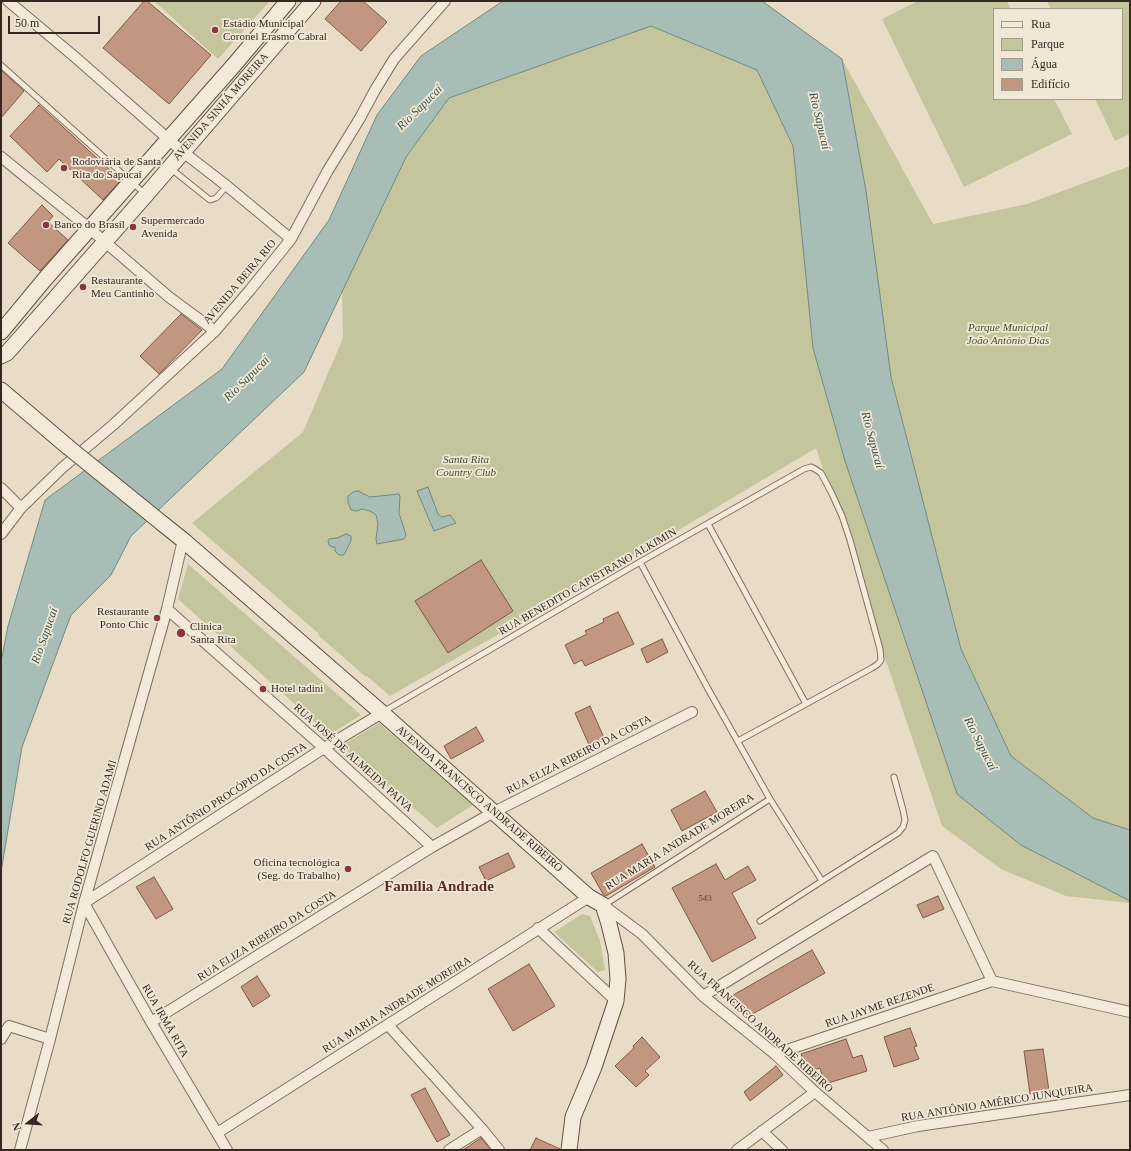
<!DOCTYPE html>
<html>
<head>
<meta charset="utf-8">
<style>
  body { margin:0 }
  #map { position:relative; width:1131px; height:1151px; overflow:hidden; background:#e9dcc7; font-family:Georgia,serif }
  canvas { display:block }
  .frame { position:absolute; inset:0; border:2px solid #342820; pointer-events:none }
  .legend { position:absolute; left:993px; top:8px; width:130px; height:92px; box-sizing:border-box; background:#f1e7d5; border:1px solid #a59b8d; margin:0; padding:5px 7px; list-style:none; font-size:12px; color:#342820 }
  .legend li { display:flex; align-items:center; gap:8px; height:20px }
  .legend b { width:20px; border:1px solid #a59b8d }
  .north { position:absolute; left:8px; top:1103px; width:40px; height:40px; -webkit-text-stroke:3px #f1e7d5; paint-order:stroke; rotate:253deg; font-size:11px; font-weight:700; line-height:16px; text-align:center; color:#342820 }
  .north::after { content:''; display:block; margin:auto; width:14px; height:18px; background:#342820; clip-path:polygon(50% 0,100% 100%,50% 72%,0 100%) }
  .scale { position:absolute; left:8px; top:16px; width:92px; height:18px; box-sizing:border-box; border:2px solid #342820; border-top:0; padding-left:5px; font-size:12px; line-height:14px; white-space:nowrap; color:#342820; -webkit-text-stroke:3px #f1e7d5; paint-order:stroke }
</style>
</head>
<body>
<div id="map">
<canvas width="1131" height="1151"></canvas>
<div class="frame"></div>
<ul class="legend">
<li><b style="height:5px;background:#f4ead9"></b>Rua</li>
<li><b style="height:11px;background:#c4c59c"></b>Parque</li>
<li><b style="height:11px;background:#a7bdb5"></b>Água</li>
<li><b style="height:11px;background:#c29781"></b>Edifício</li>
</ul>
<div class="north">N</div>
<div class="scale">50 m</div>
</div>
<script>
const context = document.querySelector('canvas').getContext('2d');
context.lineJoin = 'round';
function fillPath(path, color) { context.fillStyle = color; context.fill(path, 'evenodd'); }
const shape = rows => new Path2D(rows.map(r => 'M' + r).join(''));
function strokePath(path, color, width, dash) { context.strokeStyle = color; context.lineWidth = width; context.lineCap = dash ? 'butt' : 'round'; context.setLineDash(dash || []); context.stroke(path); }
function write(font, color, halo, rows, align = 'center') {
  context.font = font + ' Georgia,serif'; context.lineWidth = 3.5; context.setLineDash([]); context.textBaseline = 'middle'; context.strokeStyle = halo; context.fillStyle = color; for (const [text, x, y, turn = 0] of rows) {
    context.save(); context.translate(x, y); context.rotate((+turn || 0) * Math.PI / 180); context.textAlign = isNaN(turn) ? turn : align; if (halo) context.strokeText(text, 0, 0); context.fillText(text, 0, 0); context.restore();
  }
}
const green = shape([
  [154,1,270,1,218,59],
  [918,1,1007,1,1011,9,994,9,994,99,1054,99,1072,134,964,187,882,19],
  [1047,1,1130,1,1130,134,1115,141,1095,99,1122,99,1122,9,1051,9],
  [651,26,757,70,793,146,813,348,845,461,957,794,1130,901,1130,903,1066,896,1001,869,942,826,885,658,816,448,627,561,390,696,367,676,366,677,318,635,319,634,192,523,303,432,343,338,342,289,406,157,449,98],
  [842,59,933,224,1027,204,1130,166,1130,830,1093,818,1011,756,961,649,891,377,866,191],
  [188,564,361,715,329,735,178,599],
  [379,723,473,805,437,828,341,746],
  [582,914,590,916,600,941,605,970,598,972,554,932]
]);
const water = shape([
  [503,1,762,1,842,59,866,191,891,377,961,649,1011,756,1093,818,1130,830,1130,901,1021,845,957,794,845,461,813,348,793,146,757,70,651,26,449,98,406,157,304,372,131,536,111,575,71,615,22,747,1,872,1,662,8,626,45,500,222,369,329,220,377,115,421,56,503,1],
  [428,487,438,514,442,517,450,515,456,523,434,531,417,491,428,487],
  [358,491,370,497,399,494,400,497,399,513,406,535,404,539,377,544,376,539,378,523,376,515,370,511,362,509,357,511,351,510,348,502,348,496,353,492,358,491],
  [346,534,351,536,351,541,344,555,339,555,335,551,335,547,332,547,329,545,328,541,329,539,337,538,346,534]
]);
const building = shape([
  [144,1,147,1,211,55,169,104,103,48,144,1],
  [341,1,363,1,387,22,361,51,325,19,341,1],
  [1,70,24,91,1,118,1,70],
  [39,105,121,180,103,200,59,159,47,172,10,136,39,105],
  [42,205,53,216,48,222,68,240,40,271,8,243,42,205],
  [181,314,202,330,159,374,140,356,181,314],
  [481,560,513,611,448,653,415,601,481,560],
  [618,612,634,644,585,666,582,660,574,664,565,645,587,634,585,631,604,622,603,619,618,612],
  [662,639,668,652,647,663,641,649,662,639],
  [590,706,605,740,590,747,575,713,590,706],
  [476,727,484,741,451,759,444,746,476,727],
  [705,791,717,812,682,831,671,810,705,791],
  [642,844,655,867,606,896,603,894,591,873,642,844],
  [508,853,515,867,486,881,479,867,508,853],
  [716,864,725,880,748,866,756,880,732,893,756,938,712,962,672,888,716,864],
  [154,877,173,909,156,919,136,887,154,877],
  [938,896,944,909,923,918,917,905,938,896],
  [812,950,825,973,749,1016,728,998,812,950],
  [529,964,555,1006,513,1031,488,989,529,964],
  [257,976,270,996,253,1007,241,987,257,976],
  [910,1028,917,1046,914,1047,919,1059,894,1067,884,1037,910,1028],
  [642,1037,660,1057,645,1071,649,1075,636,1087,615,1066,634,1048,633,1046,642,1037],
  [846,1039,853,1058,862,1055,867,1071,825,1084,820,1068,807,1072,801,1054,846,1039],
  [1043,1049,1049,1091,1030,1094,1024,1051,1043,1049],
  [776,1066,783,1075,750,1101,744,1092,776,1066],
  [425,1088,450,1135,437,1142,411,1095,425,1088],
  [481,1138,491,1150,463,1150,481,1138],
  [536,1138,560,1149,560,1150,530,1150,536,1138]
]);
const lane = shape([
  [1,65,145,194],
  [170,168,210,200,216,198,227,186],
  [708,524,806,704],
  [640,562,707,687,770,799,822,881,898,833,903,827,905,820,903,810,894,777],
  [383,712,640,562,804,469,811,467,815,469,821,473,832,494,842,516,850,540,880,649,881,660,878,664,872,668,738,741],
  [604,905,770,799],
  [760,921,822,881]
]);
const street = shape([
  [8,1,75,57,183,152,227,186,291,239],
  [1,157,90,229,169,297,215,331],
  [1,488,21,508],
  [1,534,21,508,62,468,113,425,215,331,250,290,291,239,327,172,360,118,375,90,394,59,445,1],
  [167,609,324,748,432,847],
  [603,905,642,934,703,996,775,1054,815,1092,883,1150],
  [538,928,616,1001],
  [992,981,1130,1012],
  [703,996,933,856,992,981],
  [151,1022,432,847,494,812,692,712],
  [388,1025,482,1129,499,1150],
  [1,1039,9,1026,50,1039],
  [775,1054,992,981],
  [762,1131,782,1150],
  [217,1133,589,897],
  [868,1137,918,1126,1130,1095],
  [20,1150,50,1039,84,903,167,609,183,540],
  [227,1150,151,1022,84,903,324,748,382,713],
  [449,1150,482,1129],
  [737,1150,815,1092]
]);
const secondary = shape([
  [1,332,45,279,234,65,288,1],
  [1,356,7,353,146,195,313,1],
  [1,390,68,447],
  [163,524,183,540,382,713,589,897,603,905,609,924,616,953,618,979,616,1001,594,1067,573,1117,569,1150]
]);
const secondaryBridge = shape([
  [68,447,163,524]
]);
const markers = [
  [215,30,4,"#89363e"],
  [64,168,4,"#89363e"],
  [46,225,4,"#89363e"],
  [133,227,4,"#89363e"],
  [83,287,4,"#89363e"],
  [157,618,4,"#89363e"],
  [181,633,5,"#89363e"],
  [263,689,4,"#89363e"],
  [348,869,4,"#89363e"]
];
const numberNames = [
  ["543",705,899]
];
const poiNames = [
  ["Estádio Municipal",223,24],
  ["Coronel Erasmo Cabral",223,37],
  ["Rodoviária de Santa",72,162],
  ["Rita do Sapucaí",72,175],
  ["Supermercado",141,221],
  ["Avenida",141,234],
  ["Banco do Brasil",54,225],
  ["Restaurante",91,281],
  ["Meu Cantinho",91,294],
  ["Restaurante",149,612,"right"],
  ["Ponto Chic",149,625,"right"],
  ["Clinica",190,627],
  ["Santa Rita",190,640],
  ["Hotel tadini",271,689],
  ["Oficina tecnológica",340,863,"right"],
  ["(Seg. do Trabalho)",340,876,"right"]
];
const streetNames = [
  ["AVENIDA SINHÁ MOREIRA",221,107,-49],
  ["AVENIDA BEIRA RIO",240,282,-50],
  ["RUA BENEDITO CAPISTRANO ALKIMIN",588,582,-30],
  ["RUA ELIZA RIBEIRO DA COSTA",579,755,-27],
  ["RUA JOSÉ DE ALMEIDA PAIVA",353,758,42],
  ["RUA ANTÔNIO PROCÓPIO DA COSTA",226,797,-33],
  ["AVENIDA FRANCISCO ANDRADE RIBEIRO",479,799,41],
  ["RUA RODOLFO GUERINO ADAMI",90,842,-74],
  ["RUA MARIA ANDRADE MOREIRA",680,842,-32],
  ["RUA ELIZA RIBEIRO DA COSTA",267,936,-32],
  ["RUA MARIA ANDRADE MOREIRA",397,1005,-32],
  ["RUA JAYME REZENDE",880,1006,-19],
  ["RUA IRMÃ RITA",165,1021,60],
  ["RUA FRANCISCO ANDRADE RIBEIRO",760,1027,42],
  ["RUA ANTÔNIO AMÉRICO JUNQUEIRA",997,1103,-9]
];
const parkNames = [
  ["Parque Municipal",1008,328],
  ["João Antônio Dias",1008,341],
  ["Santa Rita",466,460],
  ["Country Club",466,473]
];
const waterNames = [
  ["Rio Sapucaí",420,108,-45],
  ["Rio Sapucaí",819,121,77],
  ["Rio Sapucaí",247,379,-45],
  ["Rio Sapucaí",872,440,75],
  ["Rio Sapucaí",45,636,-71],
  ["Rio Sapucaí",980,744,63]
];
const districtNames = [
  ["Família Andrade",439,887]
];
fillPath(green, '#c4c59c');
fillPath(water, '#a7bdb5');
strokePath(water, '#6f8a81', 1);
fillPath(building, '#c29781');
strokePath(building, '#7e5847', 1);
strokePath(lane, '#826e5e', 7);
strokePath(street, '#826e5e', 12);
strokePath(secondary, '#645041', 17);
strokePath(lane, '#f4ead9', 5);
strokePath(street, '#f4ead9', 10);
strokePath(secondary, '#f4ead9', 15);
strokePath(secondaryBridge, '#645041', 17, []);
strokePath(secondaryBridge, '#f4ead9', 15);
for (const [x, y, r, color] of markers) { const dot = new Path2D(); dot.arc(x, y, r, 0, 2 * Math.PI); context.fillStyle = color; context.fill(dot); strokePath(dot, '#f1e7d5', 1.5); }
write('9px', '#584438', null, numberNames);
write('11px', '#342820', '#f1e7d5', poiNames, 'left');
write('11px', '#342820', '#f1e7d5', streetNames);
write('italic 11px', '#484e29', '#f1e7d5', parkNames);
write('italic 12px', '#31524d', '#f1e7d5', waterNames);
write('bold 15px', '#5b2c25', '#f1e7d5', districtNames);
</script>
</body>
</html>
